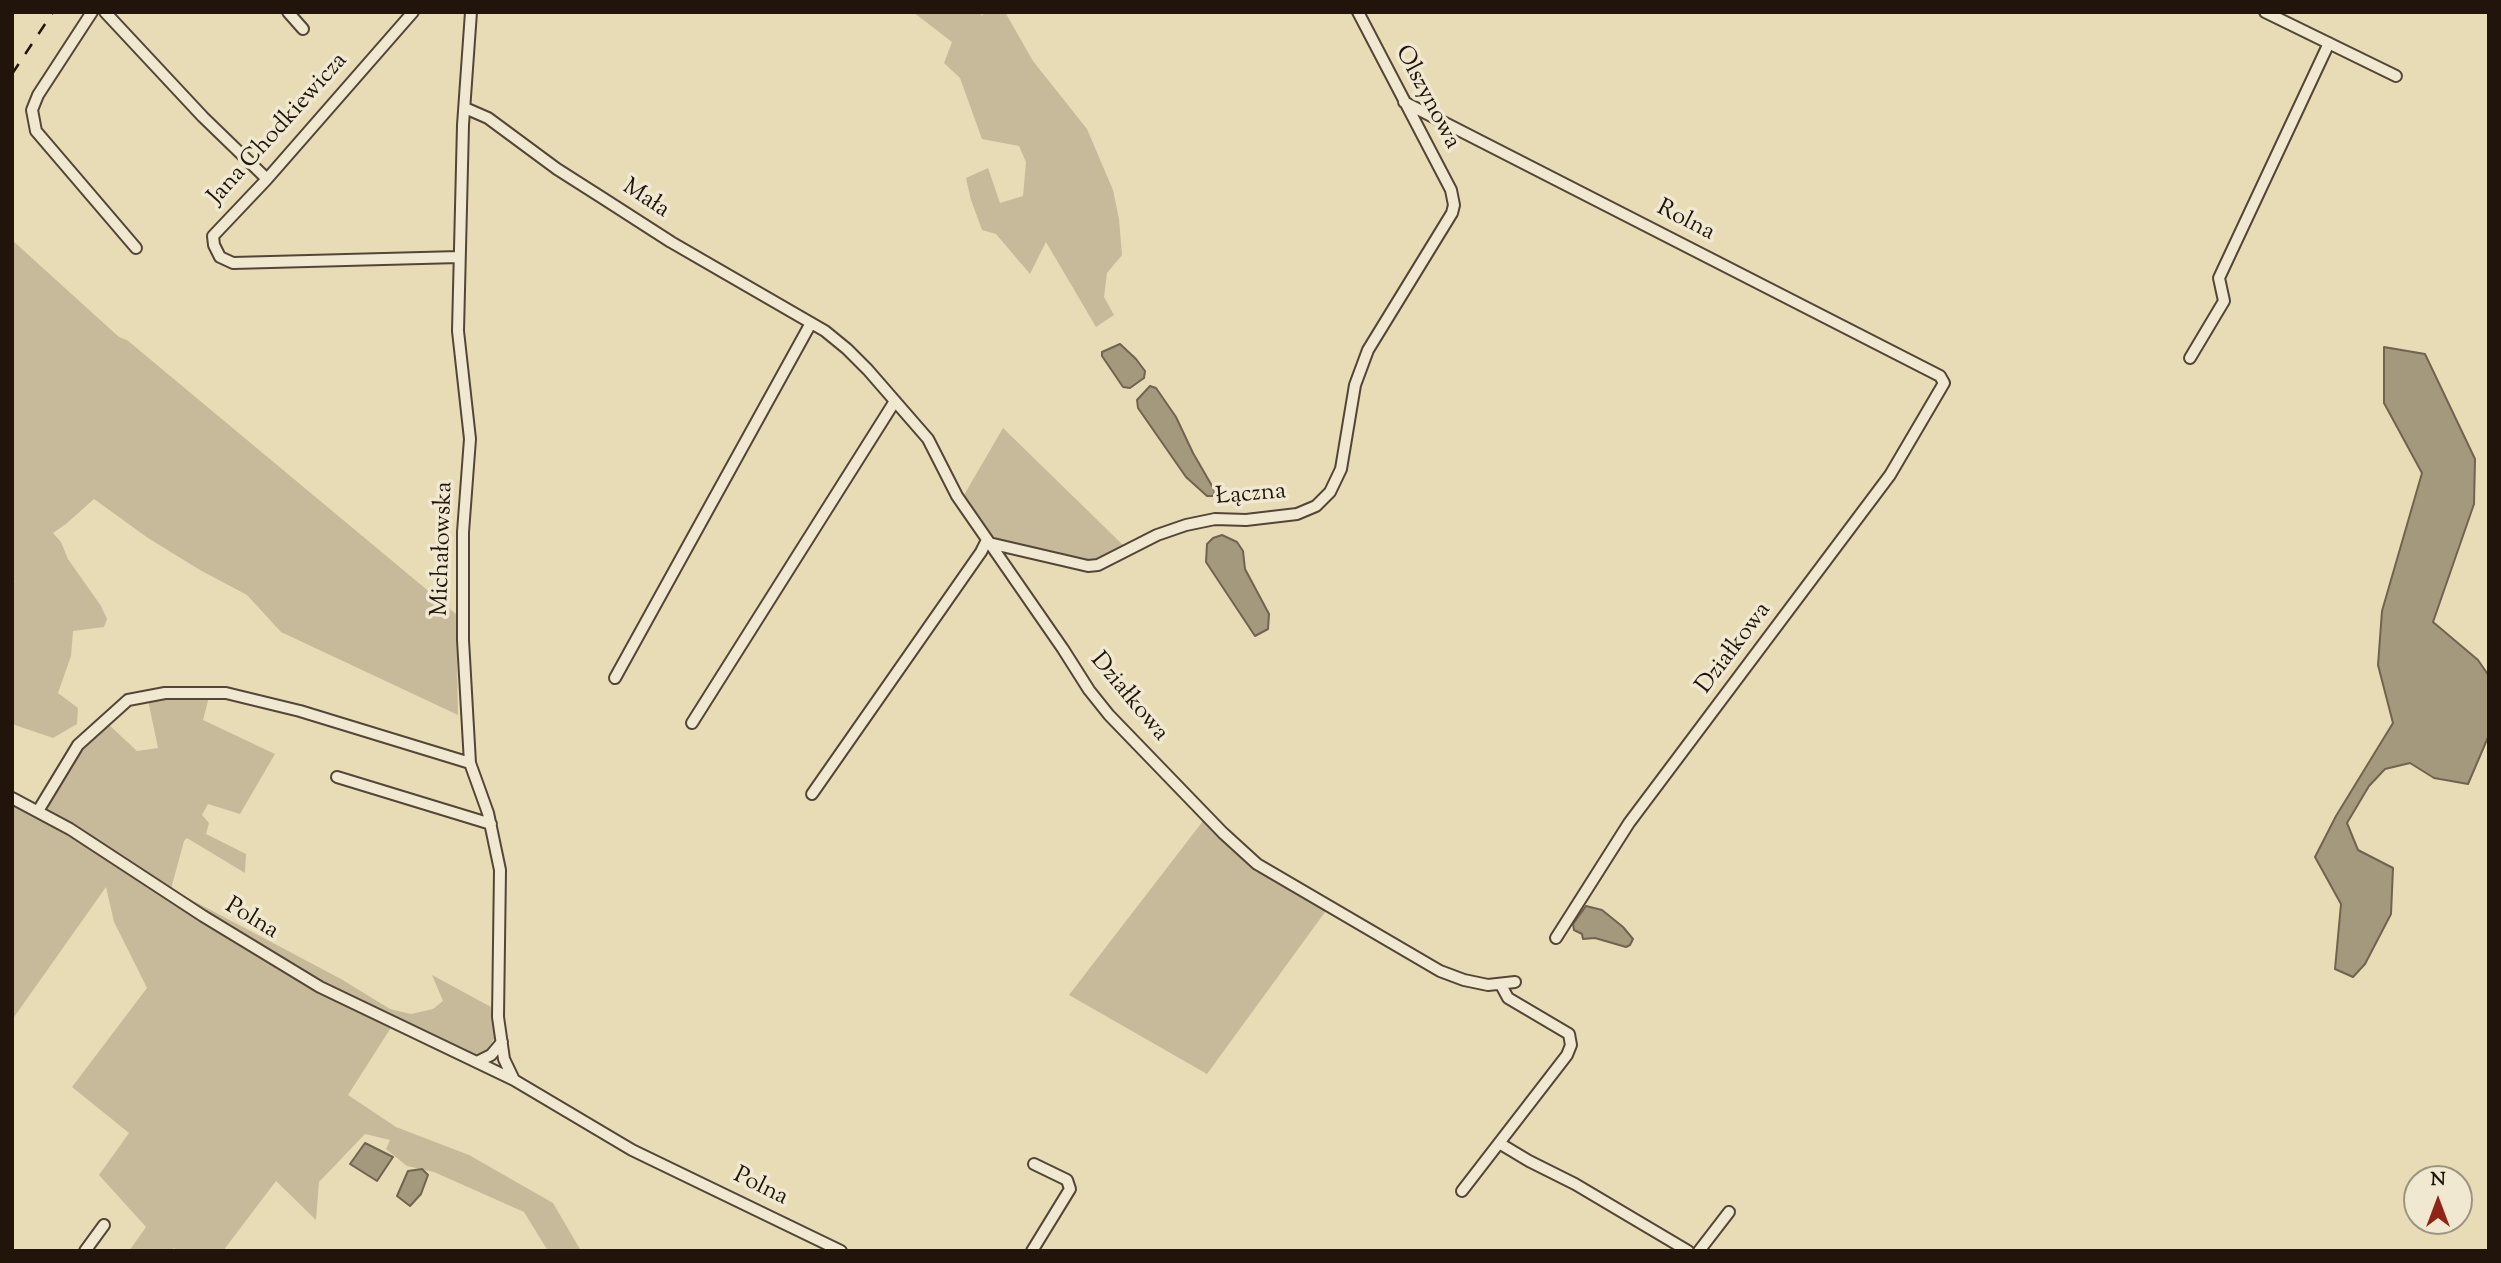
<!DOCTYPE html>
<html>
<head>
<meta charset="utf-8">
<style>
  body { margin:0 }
  #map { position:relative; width:2501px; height:1263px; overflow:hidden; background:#e8dcb7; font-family:"Sorts Mill Goudy",serif }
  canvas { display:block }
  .frame { position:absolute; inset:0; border:14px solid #21140b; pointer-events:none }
  .north { position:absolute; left:2403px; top:1165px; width:70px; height:70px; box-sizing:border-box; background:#f0e8d0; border:2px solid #9d9381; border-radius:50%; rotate:0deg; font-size:19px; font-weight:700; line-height:28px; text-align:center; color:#21140b }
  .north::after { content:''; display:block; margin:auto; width:24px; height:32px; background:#8f2418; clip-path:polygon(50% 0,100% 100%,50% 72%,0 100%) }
</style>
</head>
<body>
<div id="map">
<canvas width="2501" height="1263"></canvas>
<div class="frame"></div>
<div class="north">N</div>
</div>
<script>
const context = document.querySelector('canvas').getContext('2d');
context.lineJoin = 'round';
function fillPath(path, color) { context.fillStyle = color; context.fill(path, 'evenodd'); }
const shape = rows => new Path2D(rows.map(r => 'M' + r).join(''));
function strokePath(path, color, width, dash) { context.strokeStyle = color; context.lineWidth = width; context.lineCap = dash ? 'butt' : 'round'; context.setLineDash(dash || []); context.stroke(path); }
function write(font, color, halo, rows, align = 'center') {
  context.font = font + ' "Sorts Mill Goudy",serif'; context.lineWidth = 7; context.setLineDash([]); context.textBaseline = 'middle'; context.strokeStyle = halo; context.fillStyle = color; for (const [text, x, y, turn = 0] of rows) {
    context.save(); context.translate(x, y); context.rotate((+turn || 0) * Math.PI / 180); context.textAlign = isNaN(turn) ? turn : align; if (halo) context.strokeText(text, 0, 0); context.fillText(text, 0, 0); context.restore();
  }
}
const green = shape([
  [913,12,980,12,982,16,984,12,1005,12,1033,61,1087,129,1113,190,1119,219,1122,255,1107,273,1104,297,1114,315,1096,327,1046,242,1030,274,996,234,982,230,971,200,966,178,988,168,1000,203,1023,196,1026,162,1019,146,982,139,960,78,944,63,952,42],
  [12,240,119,337,127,340,456,614,458,715,281,632,247,595,200,570,148,538,94,499,66,524,53,533,61,542,68,559,101,606,107,619,104,627,73,631,71,656,58,693,78,708,77,724,53,738,12,724,12,583,15,581,12,580],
  [1003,428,1125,547,1089,563,992,540,964,495],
  [167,697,209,697,203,720,275,754,240,814,208,804,202,815,209,823,206,834,246,854,245,873,187,838,184,841,171,889,341,979,390,1009,411,1014,433,1009,443,1001,432,975,493,1008,496,1036,485,1052,474,1057,324,983,110,852,72,823,42,807,80,746,107,723,137,751,158,748,148,700],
  [12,806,70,834,106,860,392,1026,348,1095,396,1127,469,1155,553,1203,581,1251,548,1251,524,1212,434,1172,407,1166,386,1149,390,1140,365,1134,319,1182,316,1220,276,1181,223,1251,178,1251,174,1248,172,1251,129,1251,146,1227,99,1175,129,1133,72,1087,147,988,114,922,106,887,12,1020],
  [1203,821,1249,866,1328,908,1207,1074,1069,995]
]);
const water = shape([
  [1120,344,1136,359,1145,371,1144,378,1130,388,1123,387,1102,356,1102,352,1120,344],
  [2384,347,2425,354,2475,459,2474,504,2433,622,2478,660,2489,676,2489,735,2468,784,2434,778,2410,763,2385,769,2369,786,2347,823,2358,850,2393,868,2391,914,2365,964,2353,977,2335,969,2341,904,2315,857,2336,816,2393,723,2378,665,2382,611,2422,473,2384,403,2384,347],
  [1150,386,1156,388,1176,417,1193,453,1215,491,1213,496,1207,496,1186,477,1138,408,1137,400,1150,386],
  [1222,535,1237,542,1243,551,1245,569,1269,614,1268,629,1255,636,1206,562,1207,544,1213,538,1222,535],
  [1586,906,1602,910,1623,927,1633,939,1630,945,1626,947,1595,938,1583,939,1582,934,1574,930,1573,924,1586,906],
  [365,1143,393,1157,377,1181,350,1164,365,1143],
  [422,1169,428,1175,421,1194,410,1206,397,1196,408,1171,422,1169]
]);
const street = shape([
  [92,12,38,95,32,110,36,131,136,248],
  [105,12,203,117,267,179],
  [288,12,303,29],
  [413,12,267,179,213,236,214,245,220,257,233,263,459,257],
  [471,12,463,125,458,331,470,439,463,532,463,640,470,763,488,813,500,870,498,1017,504,1059,514,1080],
  [2265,12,2396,76],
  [1404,102,1940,376,1944,383,1890,475,1629,823,1556,938],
  [465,108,488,118,557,169,601,197,671,242,825,331,847,349,868,370,928,439,957,496,1063,649,1089,690,1109,715,1223,833,1257,864,1440,971,1464,980,1488,985,1515,982],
  [2190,358,2224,301,2219,278,2329,43],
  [989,543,1088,566,1098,565,1157,535,1186,525,1215,519,1246,520,1297,514,1316,506,1330,492,1341,469,1355,385,1368,350,1452,213,1454,205,1451,190,1358,12],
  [615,678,811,323],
  [692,723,895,401],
  [337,777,491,824],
  [812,794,981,552,987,540],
  [12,798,70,829,203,916,320,987,514,1080,632,1150,841,1251],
  [38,811,78,745,128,700,165,693,226,693,300,711,470,763],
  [477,1062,491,1055,502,1042],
  [1499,1143,1529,1161,1575,1184,1688,1251],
  [1462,1191,1567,1055,1571,1045,1569,1034,1508,998,1501,985],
  [85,1251,104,1225],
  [1032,1251,1070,1189,1067,1180,1034,1164],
  [1699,1251,1729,1212]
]);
const rail = shape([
  [12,74,53,12]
]);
const streetNames = [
  ["Olszynowa",1426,98,62],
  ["Jana Chodkiewicza",279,130,-48],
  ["Mała",645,200,33],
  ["Rolna",1685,222,27],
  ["Łączna",1251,496,-5],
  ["Michałowska",444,549,-88],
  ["Działkowa",1735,649,-53],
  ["Działkowa",1128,698,50],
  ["Polna",251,920,31],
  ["Polna",760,1188,26]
];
fillPath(green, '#c6ba9a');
fillPath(water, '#a4987d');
strokePath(water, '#70634f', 2);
strokePath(street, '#534636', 14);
strokePath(street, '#f0e8d0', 10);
strokePath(rail, '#21140b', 2.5, [12, 12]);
write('24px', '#21140b', '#f0e8d0', streetNames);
</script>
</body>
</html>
